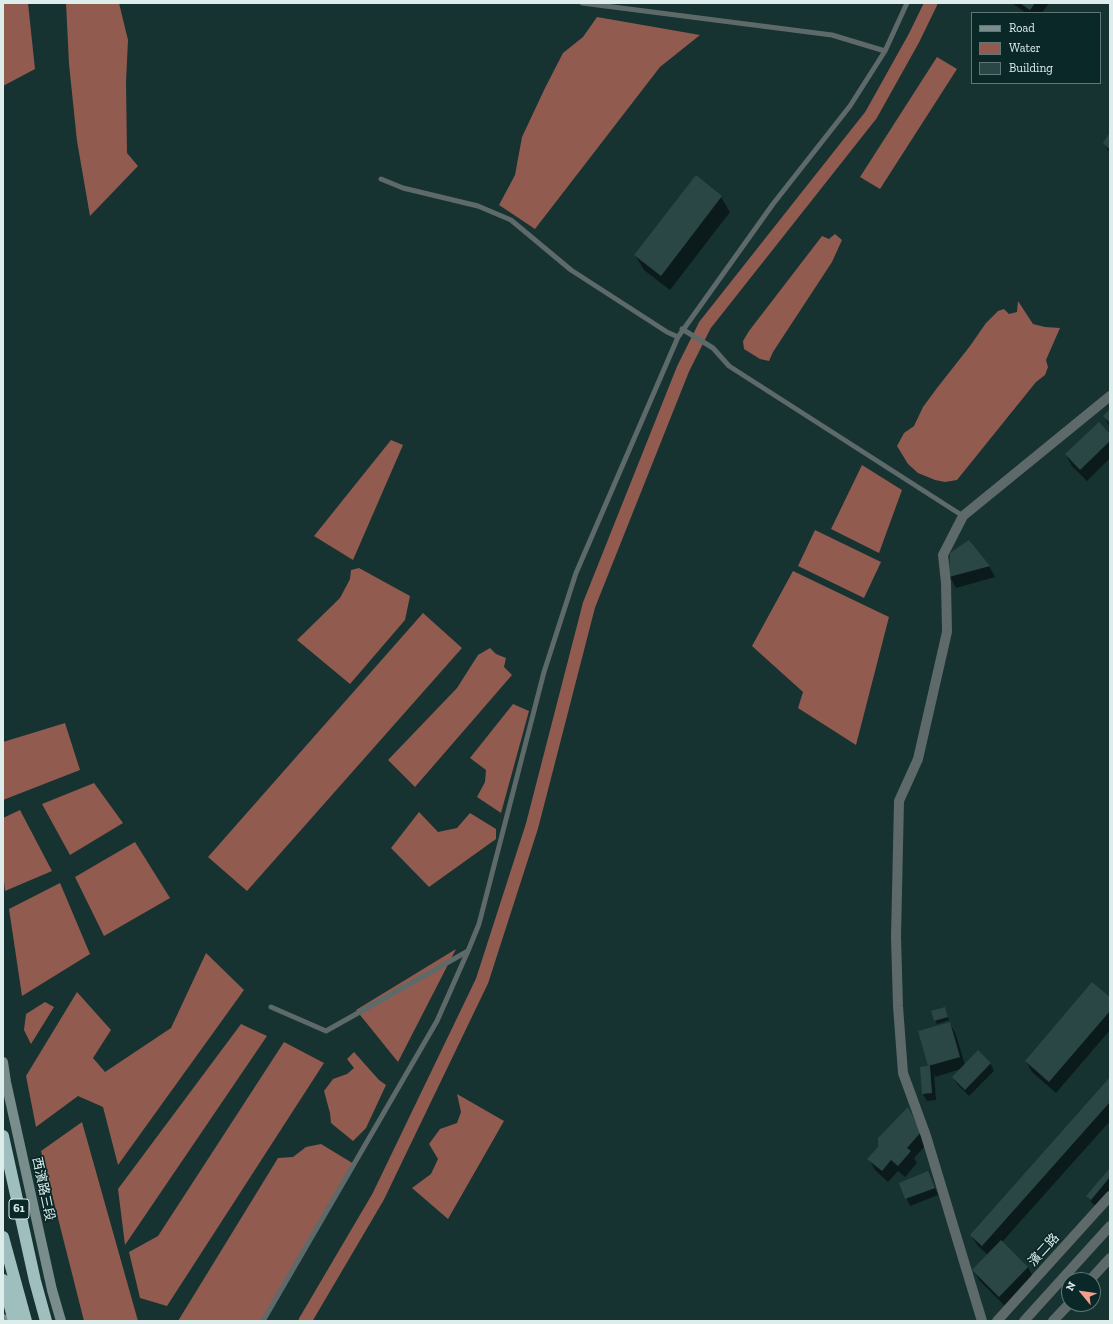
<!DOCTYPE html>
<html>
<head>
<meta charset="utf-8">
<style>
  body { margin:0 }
  #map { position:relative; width:1113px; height:1324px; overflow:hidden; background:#163231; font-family:"Zilla Slab",serif }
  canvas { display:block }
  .frame { position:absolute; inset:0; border:4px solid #dcedec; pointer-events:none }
  .legend { position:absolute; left:971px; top:12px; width:130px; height:72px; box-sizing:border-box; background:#0b2828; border:1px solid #5f7776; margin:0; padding:5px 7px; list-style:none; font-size:12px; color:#dcedec }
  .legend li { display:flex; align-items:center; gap:8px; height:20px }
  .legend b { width:20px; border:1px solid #5f7776 }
  .north { position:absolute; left:1061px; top:1272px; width:40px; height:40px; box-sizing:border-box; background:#0b2828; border:1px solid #5f7776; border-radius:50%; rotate:299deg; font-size:11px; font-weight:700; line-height:16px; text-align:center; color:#dcedec }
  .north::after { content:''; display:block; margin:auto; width:14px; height:18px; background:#f49d8a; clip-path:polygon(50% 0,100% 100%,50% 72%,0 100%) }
</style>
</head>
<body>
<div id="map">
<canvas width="1113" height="1324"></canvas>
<div class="frame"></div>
<ul class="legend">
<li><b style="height:5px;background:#788d8c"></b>Road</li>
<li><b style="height:11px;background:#925b4f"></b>Water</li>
<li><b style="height:11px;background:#2a4746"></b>Building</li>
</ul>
<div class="north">N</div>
</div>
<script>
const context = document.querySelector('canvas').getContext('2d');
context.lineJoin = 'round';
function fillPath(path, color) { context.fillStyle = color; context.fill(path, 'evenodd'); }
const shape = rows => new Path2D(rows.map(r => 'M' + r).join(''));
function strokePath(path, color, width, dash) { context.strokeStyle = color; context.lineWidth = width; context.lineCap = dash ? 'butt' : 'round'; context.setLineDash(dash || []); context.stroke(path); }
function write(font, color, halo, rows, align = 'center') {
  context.font = font + ' "Zilla Slab","Noto Sans TC",serif'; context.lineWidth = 3.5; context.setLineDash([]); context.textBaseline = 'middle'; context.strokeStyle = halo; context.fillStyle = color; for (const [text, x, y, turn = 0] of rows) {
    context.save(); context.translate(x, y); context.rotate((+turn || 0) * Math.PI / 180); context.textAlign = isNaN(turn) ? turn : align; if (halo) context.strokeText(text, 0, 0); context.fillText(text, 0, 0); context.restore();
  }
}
const water = shape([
  [3,3,28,3,35,69,3,86],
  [66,3,119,3,128,40,126,82,127,153,138,166,90,216,77,141,69,64],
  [597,17,700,35,660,67,535,229,499,205,515,175,522,137,545,88,563,53,583,37],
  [937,57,957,69,880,189,860,177],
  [835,234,842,240,832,262,773,352,769,361,760,359,744,349,743,341,749,331,822,236,829,239],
  [1018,301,1033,324,1045,327,1060,328,1046,360,1048,367,1045,375,1036,382,957,480,945,482,935,480,918,473,908,464,897,446,904,433,914,426,923,407,937,388,970,346,986,323,998,311,1004,309,1009,314,1017,312],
  [391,440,403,445,353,560,314,536],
  [862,465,902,490,879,553,831,529],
  [815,530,881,562,864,598,798,566],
  [359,568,410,596,405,620,350,684,297,640,340,598,350,579,351,570],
  [793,571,889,617,856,745,798,708,803,692,752,646],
  [423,613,462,648,247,891,208,857],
  [490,648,496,654,506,658,504,667,512,675,415,787,388,760,457,688,478,655],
  [513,704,529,711,501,813,477,797,485,782,486,770,470,758],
  [65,723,80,770,3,800,3,742],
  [94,783,123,823,70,855,42,804],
  [20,810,52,871,5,891,3,872,3,818],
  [419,812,438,832,457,828,470,813,496,829,496,839,429,887,391,848],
  [135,842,170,898,104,936,75,877],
  [60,883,90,954,22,996,9,909],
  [456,949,398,1062,356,1010],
  [206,953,244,990,118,1165,103,1107,78,1096,36,1127,26,1076,77,992,111,1030,93,1058,105,1072,171,1028],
  [45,1002,54,1007,31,1044,24,1030,26,1014],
  [241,1024,267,1036,125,1245,118,1189],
  [284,1042,324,1063,167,1306,140,1298,129,1252,158,1236],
  [354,1052,379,1080,386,1085,366,1128,353,1141,331,1123,330,1113,324,1091,333,1079,347,1074,354,1068,347,1059],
  [457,1094,504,1121,448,1219,412,1188,431,1174,438,1159,429,1144,440,1129,457,1123,461,1112],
  [82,1122,138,1321,84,1321,41,1151],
  [321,1144,354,1164,262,1321,178,1321,278,1158,293,1157,306,1147]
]);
const shadow = shape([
  [1012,3,1049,3,1042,13,1026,13],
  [1110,134,1110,154,1104,143],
  [721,197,730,212,670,290,644,270,635,255],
  [1110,411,1110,427,1104,416],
  [1110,435,1110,458,1087,481,1072,466,1066,455],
  [969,541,989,566,995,577,956,588,950,577],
  [1110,998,1110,1030,1056,1093,1032,1072,1026,1061],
  [945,1008,949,1020,937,1024,935,1020],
  [950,1023,956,1035,965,1065,990,1063,994,1071,969,1096,958,1085,953,1077,961,1069,935,1077,934,1073,936,1100,927,1101,923,1094,930,1067,929,1065],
  [1110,1079,1110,1121,1002,1242,1028,1267,1034,1279,1006,1307,980,1281,973,1270,988,1255,978,1246,971,1235],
  [908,1108,927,1144,914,1158,917,1163,905,1177,898,1171,888,1182,875,1170,869,1159,879,1147],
  [1110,1169,1110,1189,1096,1206,1092,1203,1088,1196],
  [928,1173,938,1195,910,1206,900,1184]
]);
const canal = shape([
  [305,1321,378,1197,482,981,532,826,589,605,683,369,705,325,871,115,914,38,931,3]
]);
const building = shape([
  [1020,3,1035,3,1030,10],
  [1110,132,1110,150,1103,143],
  [696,175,722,196,661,276,634,255],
  [1110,409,1110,423,1103,416],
  [1099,422,1110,434,1110,441,1080,470,1065,454],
  [969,540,990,566,949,577,950,553],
  [1092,982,1110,997,1110,1011,1049,1082,1025,1061],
  [945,1007,948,1017,934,1021,931,1011],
  [950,1022,960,1057,928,1066,918,1031],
  [978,1050,991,1063,965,1090,952,1077],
  [925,1066,930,1066,932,1093,922,1094,920,1067],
  [1110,1077,1110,1102,982,1246,970,1235],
  [908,1107,921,1132,907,1148,911,1151,898,1166,891,1160,882,1171,867,1159,878,1147,878,1138],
  [1110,1168,1110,1177,1091,1200,1086,1196],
  [928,1171,935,1188,905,1199,899,1183],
  [1001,1240,1028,1267,999,1297,972,1270]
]);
const lane = shape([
  [582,3,832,35,885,51],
  [381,179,403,188,478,206,511,220,571,270,667,332,678,337],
  [682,329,713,348,729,366,963,516],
  [271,1007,326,1031,468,951],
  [263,1321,437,1021,468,951,479,924,544,672,576,573,678,337,773,204,850,106,885,51,907,3]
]);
const street = shape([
  [1090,1280,1110,1258],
  [982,1321,926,1136,903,1073,898,1006,896,937,899,801,918,759,947,632,946,583,943,555,963,516,1110,396],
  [997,1321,1110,1196],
  [1024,1321,1110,1226],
  [1053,1321,1069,1304]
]);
const secondary = shape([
  [3,1062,6,1082,52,1290,61,1321],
  [3,1319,4,1321]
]);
const highway = shape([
  [3,1136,35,1281,46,1321],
  [3,1237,26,1321],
  [3,1280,14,1321]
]);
const shields = [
  [19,1209,20]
];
const shieldNames = [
  ["61",19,1209]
];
const streetNames = [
  ["西濱路三段",43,1189,78],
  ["濱二路",1044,1250,-48]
];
fillPath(water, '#925b4f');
fillPath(shadow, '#0007');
strokePath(canal, '#925b4f', 13);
fillPath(building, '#2a4746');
strokePath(lane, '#5e6a6a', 5);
strokePath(street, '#5e6a6a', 10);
strokePath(secondary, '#788d8c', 10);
strokePath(highway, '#9fbfbe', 12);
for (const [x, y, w] of shields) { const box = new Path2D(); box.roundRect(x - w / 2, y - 10, w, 20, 3); context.fillStyle = '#0b2828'; context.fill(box); strokePath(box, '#dcedec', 1); }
write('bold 12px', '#dcedec', null, shieldNames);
write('13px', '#dcedec', '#0b2828', streetNames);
</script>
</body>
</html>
